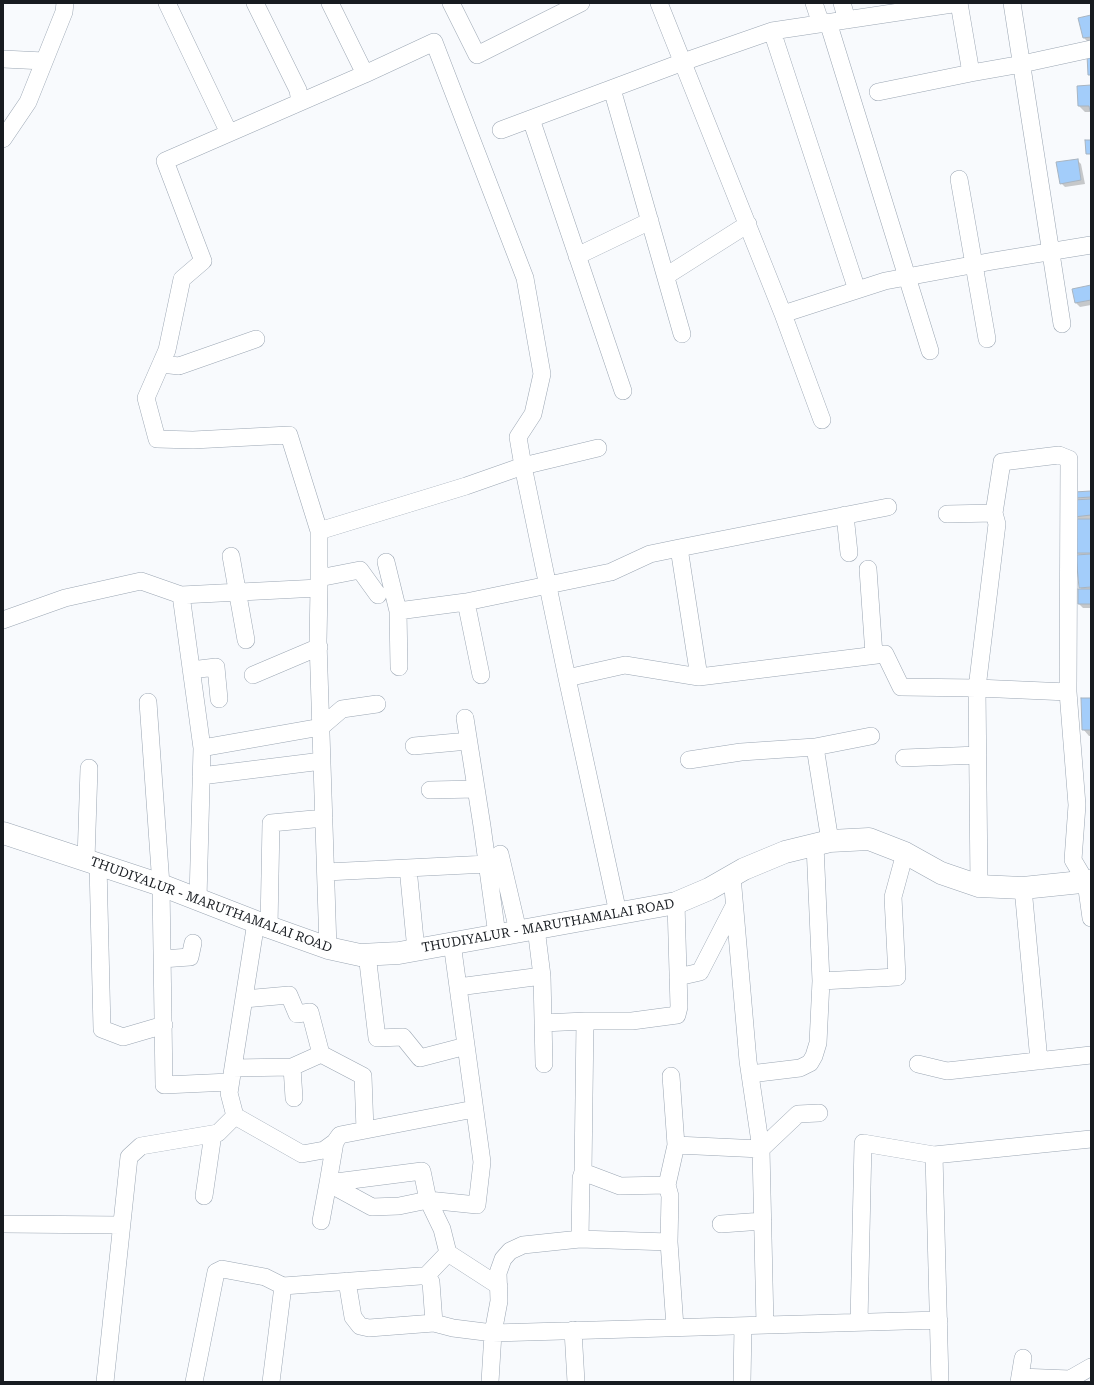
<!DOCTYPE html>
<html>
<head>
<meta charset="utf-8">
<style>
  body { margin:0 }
  #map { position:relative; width:1094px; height:1385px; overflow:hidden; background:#f8fafd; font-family:"Roboto Serif",serif }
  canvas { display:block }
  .frame { position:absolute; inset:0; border:4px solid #171b20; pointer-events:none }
</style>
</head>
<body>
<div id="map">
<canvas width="1094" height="1385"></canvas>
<div class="frame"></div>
</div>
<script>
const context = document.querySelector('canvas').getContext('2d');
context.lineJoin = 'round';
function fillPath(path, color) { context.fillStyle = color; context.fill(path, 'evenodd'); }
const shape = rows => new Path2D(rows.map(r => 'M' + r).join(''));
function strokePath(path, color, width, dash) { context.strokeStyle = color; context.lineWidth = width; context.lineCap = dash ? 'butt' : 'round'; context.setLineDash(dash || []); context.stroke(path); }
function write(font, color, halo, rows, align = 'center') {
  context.font = font + ' "Roboto Serif",serif'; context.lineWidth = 3; context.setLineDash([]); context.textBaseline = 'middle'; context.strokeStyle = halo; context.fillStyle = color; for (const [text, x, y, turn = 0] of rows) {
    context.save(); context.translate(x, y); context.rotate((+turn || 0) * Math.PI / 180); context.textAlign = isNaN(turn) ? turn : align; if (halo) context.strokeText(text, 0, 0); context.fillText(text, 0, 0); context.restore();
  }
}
const shadow = shape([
  [1091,16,1091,41,1088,42,1084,38],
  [1091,86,1091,112,1085,112,1079,106],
  [1077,160,1081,164,1085,184,1065,187,1061,183],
  [1091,286,1091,305,1080,307,1076,303,1073,290],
  [1091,492,1091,608,1083,608,1079,604,1082,590,1080,588,1079,555,1076,553,1079,520,1075,516,1078,500,1076,497],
  [1091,699,1091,736,1089,736,1083,729]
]);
const building = shape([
  [1091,15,1091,37,1083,38,1078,18,1091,15],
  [1087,55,1091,55,1091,75,1088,75,1087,55],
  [1091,85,1091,111,1090,111,1089,106,1078,106,1077,86,1091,85],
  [1085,140,1091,140,1091,154,1086,154,1085,140],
  [1078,159,1081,180,1060,184,1056,162,1078,159],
  [1091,285,1091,300,1075,303,1072,289,1091,285],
  [1091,491,1091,497,1075,498,1074,492,1091,491],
  [1091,499,1091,515,1074,517,1073,500,1091,499],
  [1075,519,1091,519,1091,553,1075,553,1075,519],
  [1091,554,1091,587,1079,588,1076,555,1091,554],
  [1078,589,1091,589,1091,604,1078,604,1078,589],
  [1081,698,1091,698,1091,730,1082,730,1081,698]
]);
const minor = shape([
  [167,3,229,133],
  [255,3,298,90,300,102],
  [451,3,477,55,581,3],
  [659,3,783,314,822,420],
  [814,3,821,24],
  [842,3,847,20],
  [1012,3,1062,324],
  [828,22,930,351],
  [772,31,857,290],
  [3,59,44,61],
  [365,74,434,42,525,278,542,374,533,414,518,437,523,466,598,448],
  [612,89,682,334],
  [878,92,971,73],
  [531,119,623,391],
  [501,130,683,62,772,31,959,3,971,73,1022,64,1091,49],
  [3,139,28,102,64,12,65,3],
  [959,179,987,339],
  [577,256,650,221],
  [666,276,748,224],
  [783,314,885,281,993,261,1091,245],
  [161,364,179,366,256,339],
  [1059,455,1069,459,1068,692,977,688,997,524,994,513,1002,462,1059,455],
  [947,514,994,513],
  [845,515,849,553],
  [319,531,289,435,193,440,157,439,146,398,167,350,182,279,203,261,165,161,365,74,330,3],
  [231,556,246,640],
  [386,562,398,611,399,667],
  [868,569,874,655],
  [319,578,360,570,378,595],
  [319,588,319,531,466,486,523,466,567,678,618,913],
  [466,602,481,675],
  [398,611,466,602,611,572,650,554,679,548],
  [3,620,65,598,141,581,181,595],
  [191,670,216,667,219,699],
  [253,675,319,647],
  [699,677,679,548,888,507],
  [567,678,625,665,699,677,885,654,901,687,977,688,979,886],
  [1068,692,1077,805,1073,860,1086,882,1091,918],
  [148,702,161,885,164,1085,230,1082],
  [465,718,482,826,497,935],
  [414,746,468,741],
  [815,747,830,841],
  [202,748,321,727,342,709,377,704],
  [904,758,978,755],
  [689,760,741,752,815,747,871,736],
  [201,776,322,761],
  [430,790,476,789],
  [500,854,518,931],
  [86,860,89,768],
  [98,864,102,1029,123,1037,164,1025],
  [408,868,416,950],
  [326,872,488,864],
  [732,876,748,1061,761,1149,765,1325],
  [1023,888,1039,1061],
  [198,899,202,748,181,595,319,588,318,641,328,948],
  [256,922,229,1093,235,1116,302,1154,324,1150,335,1142,340,1135,474,1109],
  [269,927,271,823,324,818],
  [536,928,542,976,544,1064],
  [367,954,377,1038,403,1037,420,1058,466,1046],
  [162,959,190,957,193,943],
  [678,977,700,972,734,906],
  [821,981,897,977,893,897,905,853],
  [458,987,542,976],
  [244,999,289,995,297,1014,310,1012,321,1054],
  [543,1023,585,1021],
  [918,1064,947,1071,1091,1055],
  [292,1067,294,1098],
  [233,1068,292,1067,321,1054,363,1076,365,1130],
  [750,1074,800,1068,810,1063,814,1056,818,1043,821,981,815,845],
  [671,1076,676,1145,667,1185,670,1196,669,1242,675,1327],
  [335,1142,328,1183,422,1171,428,1200,442,1229,448,1253,499,1286],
  [676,1145,761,1149,798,1114,819,1113],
  [583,1172,620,1186,667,1185],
  [204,1196,213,1134],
  [321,1221,328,1183,372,1207,399,1206,428,1200,477,1205,482,1162,452,943],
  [3,1224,121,1225],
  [721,1224,763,1221],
  [580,1239,581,1178,583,1172,585,1021,632,1021,677,1015,679,1007,676,903],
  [426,1276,448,1253],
  [347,1281,353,1317,360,1326,369,1328,434,1323],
  [283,1286,420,1276,426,1276,431,1282,434,1323,453,1328,493,1333,939,1320],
  [859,1322,863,1143,934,1155],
  [573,1330,576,1382],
  [1020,1377,1070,1379,1091,1367],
  [105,1382,129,1157,141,1146,218,1133,235,1116],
  [194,1382,216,1272,222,1269,265,1277,283,1286,271,1382],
  [490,1382,493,1333,499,1301,498,1273,503,1259,510,1251,523,1245,580,1239,669,1242],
  [742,1382,743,1326],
  [940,1382,934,1155,1091,1139],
  [1019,1382,1023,1358]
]);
const major = shape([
  [3,833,161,885,269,927,328,948,360,955,399,953,676,903,709,889,744,869,785,852,830,841,869,839,905,853,941,873,979,886,1023,888,1091,881]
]);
const streetNames = [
  ["THUDIYALUR - MARUTHAMALAI ROAD",211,905,20],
  ["THUDIYALUR - MARUTHAMALAI ROAD",548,926,-10]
];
fillPath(shadow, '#0003');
fillPath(building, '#a3cdfa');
strokePath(building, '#a8b4c0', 1);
strokePath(minor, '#9ba6b3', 18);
strokePath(major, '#9ba6b3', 23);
strokePath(minor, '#fff', 17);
strokePath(major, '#fff', 22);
write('13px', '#171b20', '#fff', streetNames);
</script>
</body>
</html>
